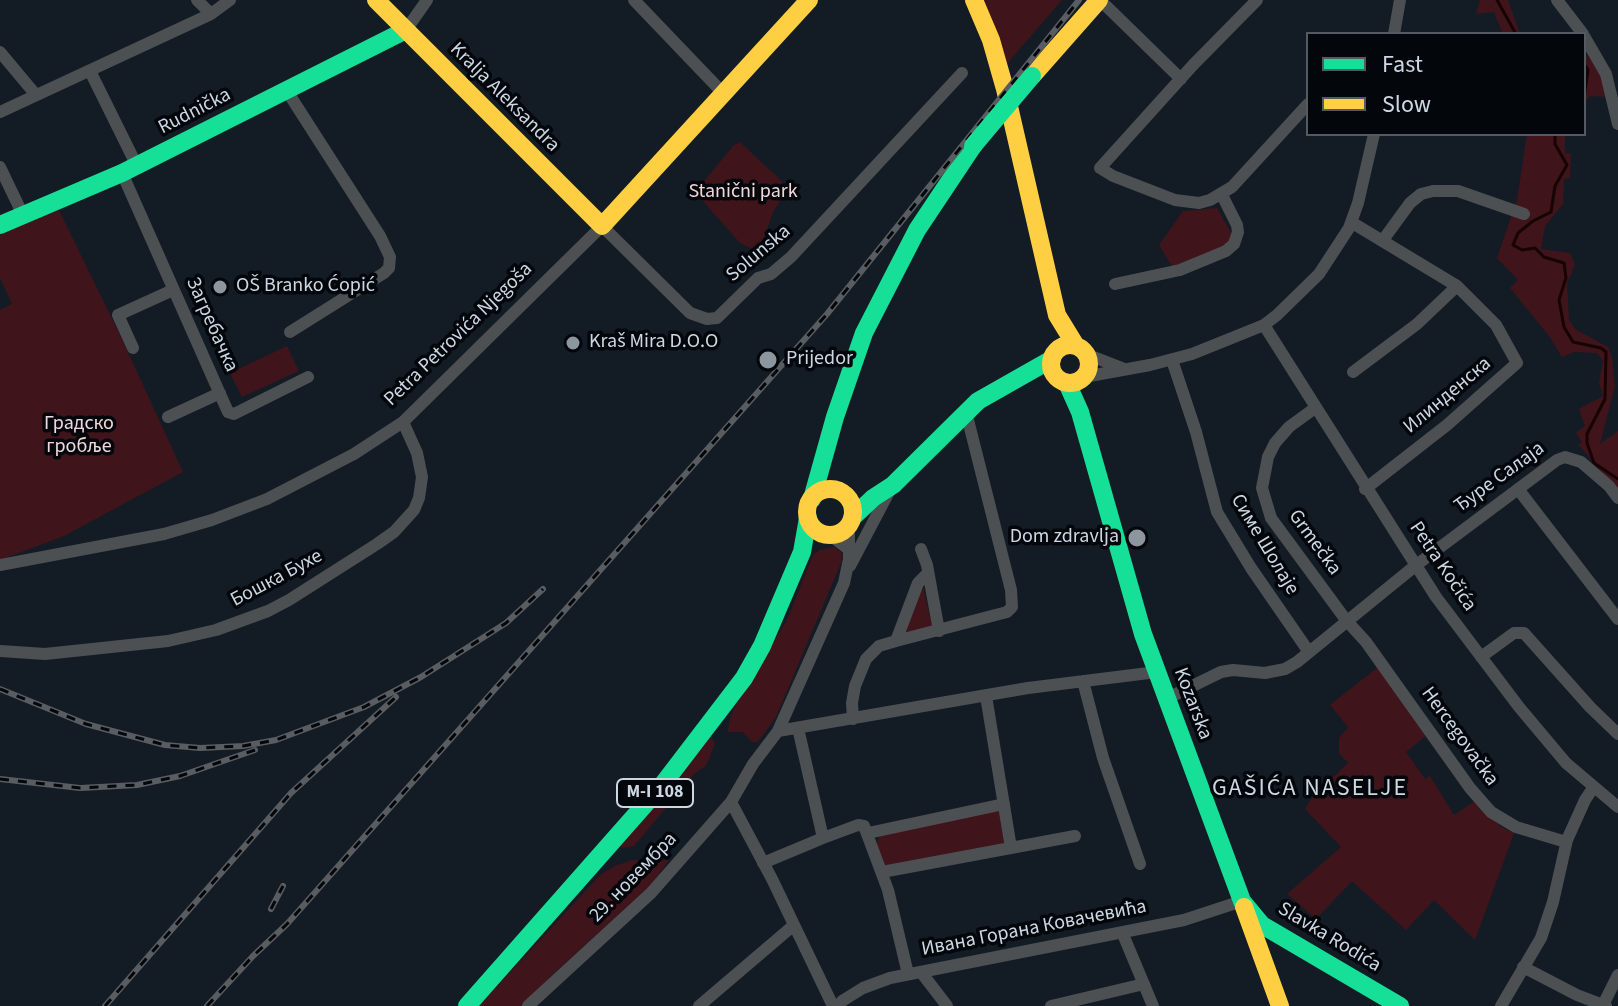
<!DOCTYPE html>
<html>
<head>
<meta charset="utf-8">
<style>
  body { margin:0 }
  #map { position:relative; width:1618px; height:1006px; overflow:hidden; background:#131c24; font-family:"Source Sans 3",sans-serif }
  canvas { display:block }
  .legend { position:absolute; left:1306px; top:32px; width:280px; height:104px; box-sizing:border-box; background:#03070c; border:2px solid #545a61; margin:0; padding:10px 14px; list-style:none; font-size:24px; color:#cdd7e1 }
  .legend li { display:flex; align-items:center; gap:16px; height:40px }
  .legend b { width:40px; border:2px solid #545a61 }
</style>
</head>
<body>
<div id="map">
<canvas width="1618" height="1006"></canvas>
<ul class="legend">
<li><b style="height:10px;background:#16e098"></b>Fast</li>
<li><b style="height:10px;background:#ffcf43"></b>Slow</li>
</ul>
</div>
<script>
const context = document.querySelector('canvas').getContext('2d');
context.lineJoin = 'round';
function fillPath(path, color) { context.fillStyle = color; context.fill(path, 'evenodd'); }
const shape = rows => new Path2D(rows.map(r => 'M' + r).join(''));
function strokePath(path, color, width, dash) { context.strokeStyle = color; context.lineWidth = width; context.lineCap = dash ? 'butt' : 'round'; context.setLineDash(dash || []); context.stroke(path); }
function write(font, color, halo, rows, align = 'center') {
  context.font = font + ' "Source Sans 3",sans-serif'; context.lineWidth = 7; context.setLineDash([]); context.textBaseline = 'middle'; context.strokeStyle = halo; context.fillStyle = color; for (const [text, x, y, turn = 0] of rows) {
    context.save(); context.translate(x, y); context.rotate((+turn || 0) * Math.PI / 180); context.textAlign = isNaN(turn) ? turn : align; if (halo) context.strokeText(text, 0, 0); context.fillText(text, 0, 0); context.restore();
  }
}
const green = shape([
  [980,0,1062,0,1005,66],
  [1480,0,1508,0,1520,34,1503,34,1494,12,1476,14],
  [1587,55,1600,72,1607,97,1590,96,1584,104,1584,56],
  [1527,134,1565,134,1565,153,1571,154,1570,178,1564,179,1563,204,1545,226,1541,249,1570,253,1575,265,1567,283,1569,320,1575,329,1608,347,1612,357,1615,386,1600,444,1618,431,1618,491,1578,444,1582,443,1576,432,1585,426,1579,409,1603,396,1599,382,1603,361,1597,353,1574,352,1562,357,1549,336,1510,288,1518,280,1497,258,1517,200],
  [740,142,789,188,773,212,761,246,755,250,740,243,695,192,733,146],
  [57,206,120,335,183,472,64,536,0,560,0,310,12,304,0,278,0,232],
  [1217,208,1231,233,1229,245,1173,268,1159,245,1183,211],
  [287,346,299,371,242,397,230,373],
  [834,547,842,553,841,563,776,717,758,742,752,742,743,732,728,732,730,718,737,703,787,620,813,555,819,550],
  [923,586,932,626,904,635],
  [1378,667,1426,736,1406,752,1425,779,1430,776,1454,815,1475,801,1501,827,1514,833,1475,940,1434,900,1406,930,1352,881,1316,919,1287,894,1341,847,1305,809,1314,795,1348,763,1339,753,1339,738,1348,727,1330,705],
  [711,736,715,744,706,766,695,773,634,846,623,848,615,846],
  [994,810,1003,814,1007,838,1001,846,889,867,881,863,875,845,881,834],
  [632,860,669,860,651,885,550,977,522,1006,479,1006,600,875,615,866]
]);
const stream = shape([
  [1497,0,1516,34],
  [1584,64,1588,70,1584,97],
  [1555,134,1555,144,1567,165,1555,186,1551,212,1533,221,1518,233,1513,245,1522,250,1535,248,1544,257,1564,263,1566,278,1559,300,1564,327,1573,342,1601,348,1606,352,1605,399,1587,434,1587,443,1594,463,1618,479]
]);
const street = shape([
  [197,0,211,14],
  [634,0,723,93],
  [1100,0,1181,79],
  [1257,0,1193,65,1100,168,1113,176,1175,200,1199,203,1210,200,1232,187,1308,104],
  [1557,0,1583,34],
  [406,30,427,0],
  [1394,34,1400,0],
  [1584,36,1606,74,1618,124],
  [0,52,36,95],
  [90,71,137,166],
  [287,91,380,236,390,257,389,268,384,273,290,332],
  [0,112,211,14,230,0],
  [0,167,23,215],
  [122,173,228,412,234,414,308,377],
  [1351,222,1457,286,1496,325,1517,363,1447,425,1365,489],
  [1383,240,1410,203,1421,194,1433,191,1458,191,1524,214],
  [1115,284,1180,270,1226,251,1234,244,1238,232,1237,225,1222,195],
  [1264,325,1436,597,1519,707,1566,763,1618,807],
  [133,348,118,315,173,290],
  [1086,354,1122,368],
  [1172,360,1196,432,1217,512,1251,568,1309,652],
  [1353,372,1417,324,1457,286],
  [1084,377,1150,365,1192,354,1264,325,1277,315,1319,274,1349,228,1358,203,1374,134],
  [1315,408,1289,427,1275,443,1268,457,1262,488,1271,518,1346,620,1366,642,1470,788,1491,812,1516,827,1566,842],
  [168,417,220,393],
  [1518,489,1618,619],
  [830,535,847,548],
  [921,549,927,565,939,631],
  [0,565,164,534,212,520,267,499,354,454,403,422,602,226,690,313,707,319,717,318,758,278,771,274,791,257,962,73],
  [850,566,890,490],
  [896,641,1007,612,1012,607,1011,590,966,412],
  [0,651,45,654,168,641,216,630,268,611,289,600,377,544,394,532,414,510,419,498,422,477,417,453,403,422],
  [1481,657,1514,633,1524,633,1590,707,1618,734],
  [1083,681,1103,758,1140,864],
  [986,696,1011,848],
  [1166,699,1221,672,1233,670,1265,673,1285,669,1297,662,1415,566,1557,460,1565,457,1581,462,1609,486,1618,498],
  [853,719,852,703,855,686,866,659,879,646,896,641,918,583,928,573],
  [798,728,823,838],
  [778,731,1028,688,1157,672],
  [731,802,772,879,833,1006],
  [868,833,1004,804],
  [763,863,823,838,858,825,864,826,888,890,908,974],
  [882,872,1075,836],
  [1122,932,1153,1006],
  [1523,967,1577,995,1606,1006],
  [921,972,947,1006],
  [1603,1005,1618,975],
  [528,1006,651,893,731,802,753,764,778,731,844,583,849,559,849,525],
  [699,1006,794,925],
  [839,1006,842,1001,863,988,890,978,1184,920,1242,901],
  [1051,1006,1144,984],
  [1501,1006,1541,938,1553,902,1567,840,1585,800,1593,788]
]);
const fast = shape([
  [0,225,122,173,406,30],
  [1067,383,1080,412,1143,634,1242,901,1262,925,1400,1006],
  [812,499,835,417,864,333,917,230,973,146],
  [852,518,873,498,893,485,978,401,1052,359],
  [467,1006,663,784,744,678,762,646,802,552,808,518]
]);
const slow = shape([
  [376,0,602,226,809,0],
  [974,0,991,40,1005,89,1057,315,1076,346],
  [1032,76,1099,0],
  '1051 364a19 19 0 1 1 38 0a19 19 0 1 1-38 0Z',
  '807 512a23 23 0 1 1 46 0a23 23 0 1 1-46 0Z',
  [1244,907,1280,1006]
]);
const rail = shape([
  [0,689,86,724,165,745,200,748,243,746,276,740,364,707,421,677,506,623,543,589],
  [0,779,80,788,137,785,180,776,255,750],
  [271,909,283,886],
  [105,1006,291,793,396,697],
  [207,1006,253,956,287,924,827,314,1079,0]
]);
const fastBridge = shape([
  [973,146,1032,76]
]);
const markers = [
  [220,287,8,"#8c969f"],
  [573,343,8,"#8c969f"],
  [768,360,10,"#8c969f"],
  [1137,538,10,"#8c969f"]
];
const shields = [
  [655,793,76]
];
const shieldNames = [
  ["M-I 108",655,793]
];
const streetNames = [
  ["Kralja Aleksandra",504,98,45],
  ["Rudnička",195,112,-27],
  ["Solunska",759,254,-40],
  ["Загребачка",211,325,66],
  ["Petra Petrovića Njegoša",459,335,-44],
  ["Илинденска",1448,396,-40],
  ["Ђуре Салаја",1500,478,-36],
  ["Grmečka",1314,543,54],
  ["Симе Шолаје",1264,545,59],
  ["Petra Kočića",1442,567,56],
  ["Бошка Бухе",277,579,-28],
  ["Kozarska",1192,704,69],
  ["Hercegovačka",1459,737,54],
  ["29. новембра",634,878,-46],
  ["Ивана Горана Ковачевића",1034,929,-11],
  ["Slavka Rodića",1329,938,31]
];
const parkNames = [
  ["Stanični park",743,193],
  ["Градско",79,425],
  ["гробље",79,448]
];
const poiNames = [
  ["OŠ Branko Ćopić",236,287],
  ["Kraš Mira D.O.O",589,343],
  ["Prijedor",786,360],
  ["Dom zdravlja",1119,538,"right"]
];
const quarterNames = [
  ["GAŠIĆA NASELJE",1310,790]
];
fillPath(green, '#40141b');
strokePath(stream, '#180304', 3);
strokePath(street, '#4c5053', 12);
strokePath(fast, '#16e098', 18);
strokePath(slow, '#ffcf43', 18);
strokePath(rail, '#595d61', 6);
strokePath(rail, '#03070c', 3, [9]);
strokePath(fastBridge, '#16e098', 18);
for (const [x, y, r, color] of markers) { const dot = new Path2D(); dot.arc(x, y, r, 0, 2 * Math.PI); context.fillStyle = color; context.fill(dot); strokePath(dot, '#03070c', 3); }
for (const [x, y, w] of shields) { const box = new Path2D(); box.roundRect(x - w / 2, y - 14, w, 28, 6); context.fillStyle = '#03070c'; context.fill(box); strokePath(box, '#cdd7e1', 2); }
write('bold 18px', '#cdd7e1', null, shieldNames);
write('20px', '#cdd7e1', '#03070c', streetNames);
write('20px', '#f1d7d8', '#03070c', parkNames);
write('20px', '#cdd7e1', '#03070c', poiNames, 'left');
context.letterSpacing = '2px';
write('24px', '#cdd7e1', '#03070c', quarterNames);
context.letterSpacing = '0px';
</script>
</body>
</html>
